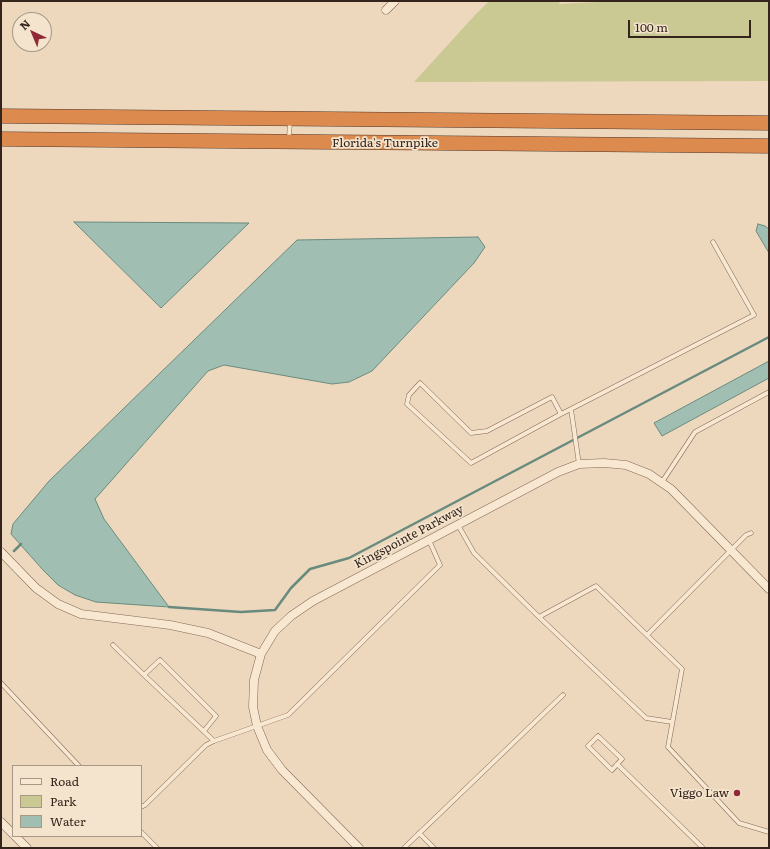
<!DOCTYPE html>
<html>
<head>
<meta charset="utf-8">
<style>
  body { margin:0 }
  #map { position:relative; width:770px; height:849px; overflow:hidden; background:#edd8be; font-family:Literata,serif }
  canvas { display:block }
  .frame { position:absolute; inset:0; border:2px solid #34241c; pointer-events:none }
  .legend { position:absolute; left:12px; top:765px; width:130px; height:72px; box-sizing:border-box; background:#f4e4cd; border:1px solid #a79786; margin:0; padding:5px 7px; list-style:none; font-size:12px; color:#34241c }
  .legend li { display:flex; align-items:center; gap:8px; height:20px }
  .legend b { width:20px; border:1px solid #a79786 }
  .north { position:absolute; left:12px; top:12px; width:40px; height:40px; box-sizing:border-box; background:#f4e4cd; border:1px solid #a79786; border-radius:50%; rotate:316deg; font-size:11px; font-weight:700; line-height:16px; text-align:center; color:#34241c }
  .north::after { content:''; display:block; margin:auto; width:14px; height:18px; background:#922938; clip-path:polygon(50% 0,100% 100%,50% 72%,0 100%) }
  .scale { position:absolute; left:628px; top:20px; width:123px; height:18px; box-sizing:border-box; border:2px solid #34241c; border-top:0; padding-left:5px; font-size:12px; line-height:14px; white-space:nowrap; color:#34241c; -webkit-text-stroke:3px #f4e4cd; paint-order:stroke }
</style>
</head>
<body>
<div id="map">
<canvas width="770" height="849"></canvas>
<div class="frame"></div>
<ul class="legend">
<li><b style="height:5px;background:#f8e7d1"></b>Road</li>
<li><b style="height:11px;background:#cac993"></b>Park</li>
<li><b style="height:11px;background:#a1beb2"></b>Water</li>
</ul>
<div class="north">N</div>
<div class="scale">100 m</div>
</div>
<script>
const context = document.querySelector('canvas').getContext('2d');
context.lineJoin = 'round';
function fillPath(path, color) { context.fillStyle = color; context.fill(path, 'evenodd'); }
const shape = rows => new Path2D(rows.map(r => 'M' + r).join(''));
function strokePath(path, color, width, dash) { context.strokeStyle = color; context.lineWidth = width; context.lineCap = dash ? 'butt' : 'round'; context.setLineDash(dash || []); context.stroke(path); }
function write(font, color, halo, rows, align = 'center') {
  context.font = font + ' Literata,serif'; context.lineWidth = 3.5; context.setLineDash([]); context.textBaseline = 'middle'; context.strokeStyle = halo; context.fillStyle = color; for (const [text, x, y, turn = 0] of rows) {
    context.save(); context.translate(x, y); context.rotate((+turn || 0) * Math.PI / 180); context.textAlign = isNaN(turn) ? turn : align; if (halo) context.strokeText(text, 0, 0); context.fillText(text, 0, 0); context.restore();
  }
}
const green = shape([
  [489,1,560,1,559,4,618,1,769,1,769,81,414,82,475,15]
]);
const water = shape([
  [74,222,249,223,161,308,74,222],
  [758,224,765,226,769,229,769,253,756,231,758,224],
  [478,237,485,247,474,263,372,371,349,382,332,384,224,365,208,371,95,499,104,519,169,607,96,602,75,595,58,585,43,570,11,534,13,524,49,481,297,240,478,237],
  [769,361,769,378,662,436,654,423,769,361]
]);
const stream = shape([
  [14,551,21,544],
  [169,607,241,612,275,610,291,588,310,569,349,558,769,337]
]);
const lane = shape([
  [289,139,290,120],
  [561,414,552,397,487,431,471,433,420,383,409,395,407,404,471,463,561,414,571,409],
  [579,464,571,409,754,315,713,242],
  [662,482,695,432,769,392],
  [458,525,474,553,539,617,596,586,682,669,668,747,739,823,769,832],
  [539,617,646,718,672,722],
  [647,635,746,535,751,533],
  [113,645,144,675,214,741],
  [144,675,160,660,216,716,204,731],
  [1,683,79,766],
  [598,736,622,759,612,770,588,746,598,736],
  [617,764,703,848],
  [141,807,145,805,206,745,214,741,288,715,440,565,429,540],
  [141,832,157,848],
  [419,833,434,848],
  [404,848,563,695]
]);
const street = shape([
  [386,10,395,1],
  [1,552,36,588,58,604,81,614,170,625,208,633,261,654],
  [1,822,13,834],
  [15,836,27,848],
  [359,848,282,770,267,750,257,726,253,707,254,680,261,654,275,631,291,616,313,601,558,472,579,464,604,463,626,465,649,474,671,489,769,589]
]);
const highway = shape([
  [1,116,769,123],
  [1,139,769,146]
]);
const markers = [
  [737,793,4,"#922938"]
];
const streetNames = [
  ["Florida's Turnpike",385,143],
  ["Kingspointe Parkway",409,537,-28]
];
const poiNames = [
  ["Viggo Law",729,793]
];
fillPath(green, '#cac993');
fillPath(water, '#a1beb2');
strokePath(water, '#698b7e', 1);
strokePath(stream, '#698b7e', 2.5);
strokePath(lane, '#846957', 5);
strokePath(street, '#846957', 9);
strokePath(highway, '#52382c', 15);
strokePath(lane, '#f8e7d1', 4);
strokePath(street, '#f8e7d1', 8);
strokePath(highway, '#dc8a4e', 14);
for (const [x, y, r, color] of markers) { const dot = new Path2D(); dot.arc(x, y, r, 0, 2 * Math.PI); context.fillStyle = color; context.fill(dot); strokePath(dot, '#f4e4cd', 1.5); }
write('12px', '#34241c', '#f4e4cd', streetNames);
write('12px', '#34241c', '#f4e4cd', poiNames, 'right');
</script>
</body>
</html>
